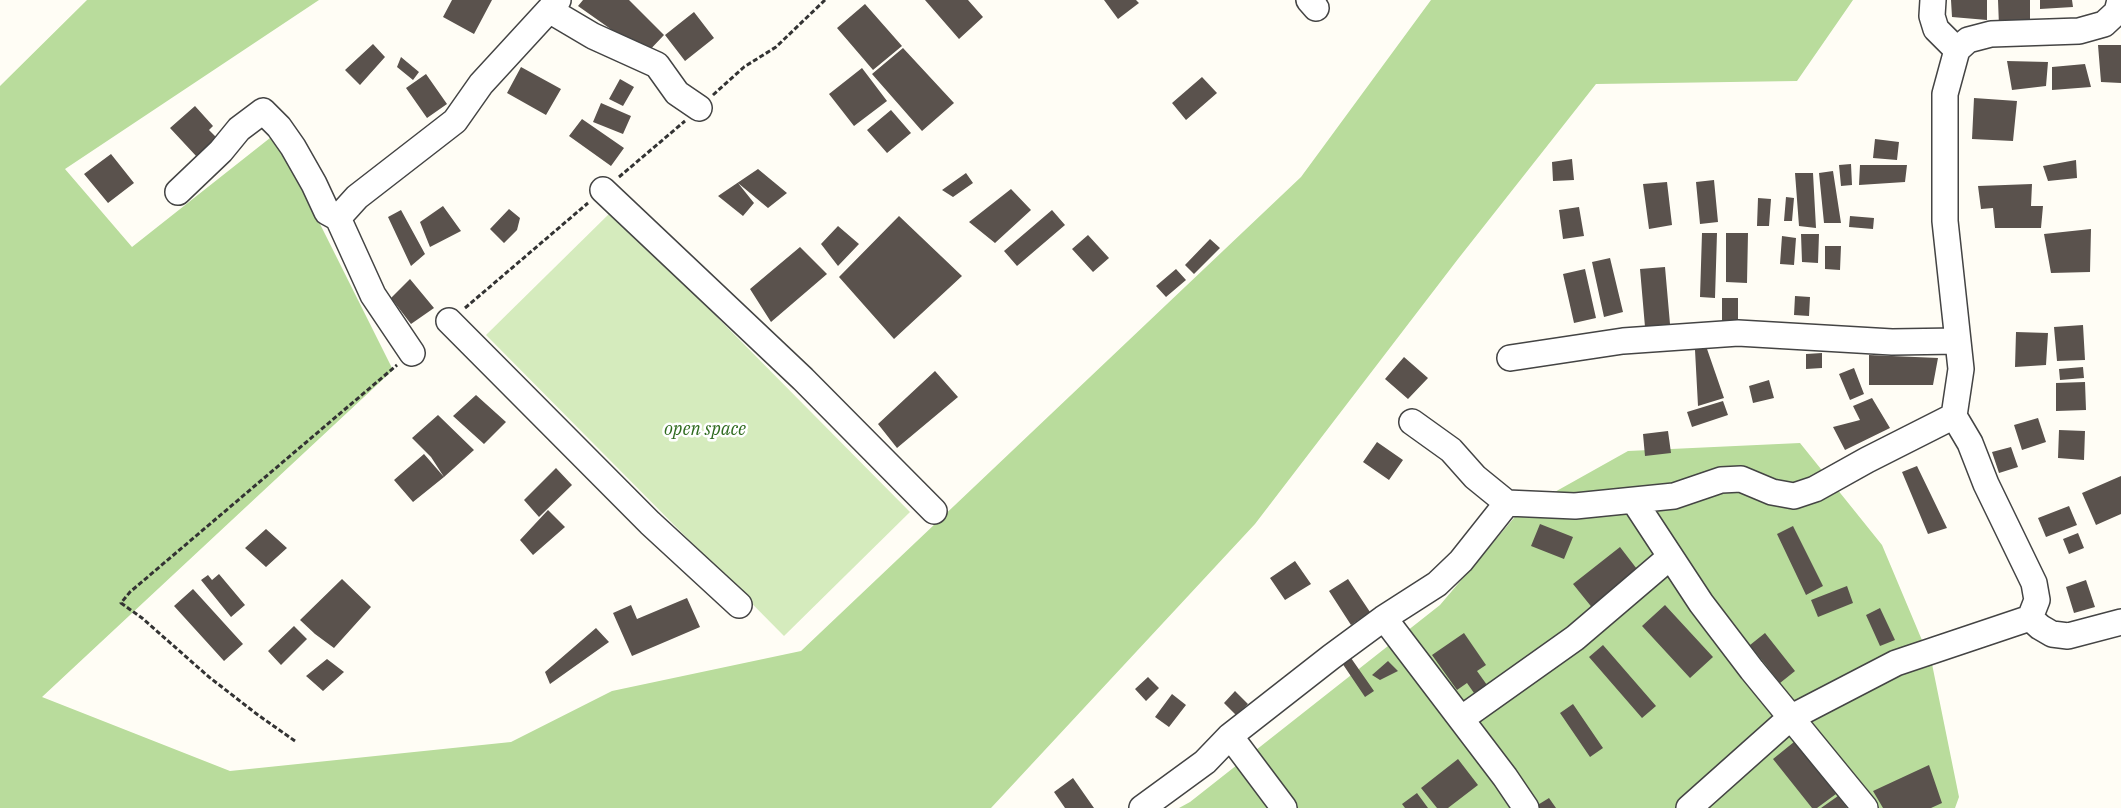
<!DOCTYPE html>
<html>
<head>
<meta charset="utf-8">
<style>
  body { margin:0 }
  canvas { display:block; background:#fffdf5 }
</style>
</head>
<body>
<canvas width="2121" height="808"></canvas>
<script>
const context = document.querySelector('canvas').getContext('2d');
context.lineJoin = 'round';
function fillPath(path, color) { context.fillStyle = color; context.fill(path, 'evenodd'); }
const shape = rows => new Path2D(rows.map(r => 'M' + r).join(''));
function strokePath(path, color, width, dash) { context.strokeStyle = color; context.lineWidth = width; context.lineCap = dash ? 'butt' : 'round'; context.setLineDash(dash || []); context.stroke(path); }
function write(font, color, halo, rows, align = 'center') {
  context.font = font + ' "IBM Plex Serif",serif'; context.lineWidth = 5; context.setLineDash([]); context.textBaseline = 'middle'; context.strokeStyle = halo; context.fillStyle = color; for (const [text, x, y, turn = 0] of rows) {
    context.save(); context.translate(x, y); context.rotate((+turn || 0) * Math.PI / 180); context.textAlign = isNaN(turn) ? turn : align; if (halo) context.strokeText(text, 0, 0); context.fillText(text, 0, 0); context.restore();
  }
}
const green = shape([
  [612,211,910,512,784,636,486,335]
]);
const forest = shape([
  [87,0,319,0,65,169,132,247,275,134,393,370,42,697,230,771,511,742,612,691,801,651,1301,177,1431,0,1853,0,1797,81,1596,84,1458,259,1255,524,991,808,0,808,0,86],
  [1800,443,1882,545,1932,664,1959,797,1955,808,1179,808,1190,802,1440,605,1519,512,1628,451]
]);
const building = shape([
  [452,0,492,0,474,34,443,17],
  [583,0,629,0,664,35,646,54,578,6],
  [925,0,968,0,983,17,959,39],
  [1104,0,1136,0,1139,3,1118,19],
  [1951,0,1987,0,1987,20,1952,17],
  [1998,0,2030,0,2030,23,1999,26],
  [2040,0,2072,0,2073,7,2040,9],
  [865,4,902,46,873,70,837,28],
  [694,12,714,38,685,61,665,35],
  [373,44,385,57,360,85,345,70],
  [2098,45,2121,45,2121,83,2101,82],
  [903,48,954,103,922,131,872,74],
  [401,57,419,72,413,80,397,67],
  [2007,61,2048,62,2046,86,2012,90],
  [2085,64,2091,87,2052,90,2052,67],
  [521,67,561,89,546,115,507,93],
  [862,68,887,101,854,126,829,94],
  [426,74,447,104,427,118,406,88],
  [1202,77,1217,93,1186,120,1172,103],
  [620,79,634,87,623,106,609,99],
  [1974,98,2017,101,2013,141,1972,139],
  [601,103,631,116,623,134,593,122],
  [195,106,213,126,209,130,218,139,197,157,170,128],
  [891,110,911,133,887,153,867,130],
  [582,119,624,148,611,166,569,136],
  [1875,139,1899,142,1897,160,1873,158],
  [111,154,134,183,108,203,84,174],
  [1572,159,1574,180,1553,181,1552,162],
  [2076,160,2077,178,2048,181,2043,166],
  [1851,164,1852,185,1841,186,1839,165],
  [1860,165,1907,165,1905,182,1859,185],
  [758,169,787,193,768,208,738,183,754,203,743,216,718,196],
  [1833,171,1841,223,1824,223,1819,173],
  [966,173,973,183,953,197,942,190],
  [1795,173,1813,173,1816,228,1799,226],
  [1714,180,1718,222,1700,224,1696,182],
  [1667,182,1672,225,1649,229,1643,184],
  [2032,184,2031,206,2043,206,2041,228,1995,228,1993,208,1981,209,1978,186],
  [1011,189,1031,210,995,243,969,222],
  [1786,197,1794,198,1792,221,1784,221],
  [1758,198,1771,199,1769,226,1757,226],
  [443,206,461,231,430,247,420,222],
  [1579,207,1584,236,1563,239,1559,210],
  [509,209,520,218,517,230,504,243,490,229],
  [401,210,425,254,411,266,388,217],
  [1052,210,1065,225,1017,266,1004,251],
  [899,216,962,276,894,339,839,277],
  [1850,216,1874,218,1873,229,1849,227],
  [838,226,859,244,838,266,821,244],
  [2091,229,2090,272,2051,273,2044,234],
  [1702,233,1717,233,1715,298,1700,297],
  [1726,233,1748,233,1747,283,1726,282],
  [1801,234,1819,234,1818,263,1802,262],
  [1088,235,1109,258,1093,272,1072,249],
  [1782,236,1796,238,1794,265,1780,264],
  [1210,239,1220,248,1194,274,1185,265],
  [1825,246,1841,246,1840,270,1825,269],
  [800,247,827,274,771,322,750,289],
  [1610,258,1623,312,1604,317,1592,262],
  [1665,267,1670,324,1645,327,1640,269],
  [1176,269,1186,280,1166,297,1156,286],
  [1585,269,1596,318,1574,323,1563,274],
  [410,279,434,308,411,324,391,298],
  [1795,296,1810,297,1809,316,1794,315],
  [1722,298,1738,298,1738,322,1722,322],
  [2083,325,2085,360,2057,361,2054,327],
  [2016,332,2048,333,2046,365,2015,367],
  [1706,346,1724,398,1698,406,1695,350],
  [1822,353,1822,368,1806,369,1806,354],
  [1869,355,1938,358,1933,385,1869,385],
  [1404,357,1428,378,1408,399,1385,379],
  [2083,367,2084,378,2060,380,2059,369],
  [1854,368,1864,394,1850,400,1839,374],
  [935,371,958,397,897,448,878,424],
  [1769,380,1774,398,1753,403,1749,386],
  [2085,382,2086,410,2056,411,2056,383],
  [476,395,506,422,484,444,453,416],
  [1872,398,1890,428,1845,450,1833,427,1860,420,1853,406],
  [1723,401,1728,415,1692,427,1687,412],
  [438,415,474,450,444,477,413,502,394,480,424,454,444,477,431,457,412,438],
  [2038,418,2046,442,2022,450,2014,425],
  [2059,430,2085,431,2084,460,2058,458],
  [1668,431,1671,453,1645,456,1643,434],
  [1377,442,1403,460,1389,480,1363,462],
  [2011,447,2018,467,1999,473,1992,452],
  [1917,466,1947,528,1928,534,1902,472],
  [556,468,572,485,539,517,524,500],
  [2121,476,2121,514,2096,525,2082,493],
  [2069,506,2077,525,2046,537,2038,518],
  [548,510,565,527,533,555,520,540],
  [1540,524,1573,537,1564,559,1531,546],
  [1793,526,1823,586,1806,595,1777,534],
  [266,529,287,548,266,567,245,548],
  [2078,533,2084,548,2069,554,2063,539],
  [1620,547,1640,573,1594,610,1573,584],
  [1295,561,1311,584,1285,600,1270,578],
  [219,574,245,605,231,617,201,580,208,575,212,580],
  [342,579,371,607,334,648,315,634,300,620],
  [1348,579,1370,612,1351,625,1329,591],
  [2086,580,2095,607,2074,613,2066,587],
  [1847,586,1853,603,1818,617,1811,600],
  [193,589,243,644,224,661,174,606],
  [687,598,700,627,632,656,613,613,631,605,637,619],
  [1665,605,1713,657,1690,678,1642,626],
  [1880,608,1895,640,1880,646,1866,615],
  [294,626,307,639,281,665,268,651],
  [596,628,609,642,550,684,545,672],
  [1464,633,1486,665,1477,671,1487,685,1474,693,1467,683,1457,690,1432,655],
  [1765,633,1795,671,1780,683,1750,645],
  [1603,645,1656,706,1642,718,1589,657],
  [1351,658,1374,691,1365,697,1342,663],
  [327,659,344,672,323,691,306,676],
  [1388,661,1398,671,1380,680,1372,675],
  [1148,677,1159,688,1146,701,1135,689],
  [1235,691,1248,704,1236,715,1224,703],
  [1172,694,1186,705,1169,727,1155,717],
  [1573,704,1603,748,1590,757,1560,713],
  [1794,742,1836,794,1817,808,1812,808,1773,759],
  [1458,759,1478,785,1448,808,1437,808,1421,788],
  [1929,765,1942,803,1931,808,1883,808,1873,791],
  [1073,778,1094,808,1065,808,1054,792],
  [1417,793,1428,808,1405,808,1402,804],
  [1838,796,1847,808,1821,808],
  [1549,798,1556,808,1537,808,1536,806]
]);
const path = shape([
  [713,95,744,67,776,47,825,0],
  [619,177,685,121],
  [465,308,588,203],
  [295,741,258,715,209,677,142,618,121,603,130,592,397,365]
]);
const minor = shape([
  [558,0,549,10,593,36,657,65,677,93,699,108],
  [1309,0,1316,8],
  [1933,0,1932,16,1936,29,1957,50],
  [603,190,803,379,934,511],
  [178,192,221,151,239,129,263,111,279,127,293,147,314,184,327,212,338,218],
  [449,321,650,523,739,605],
  [412,353,373,295,338,218,357,197,455,121,481,84,549,10],
  [1510,358,1623,341,1738,333,1892,342,1958,341],
  [1412,422,1451,450,1475,477,1507,503,1575,506,1674,496,1721,480,1741,479,1772,492,1794,496,1815,489,1867,460,1954,416],
  [1634,501,1701,603,1752,670,1865,808],
  [1384,618,1505,777,1526,808],
  [2030,618,2040,627,2052,634,2068,636,2121,622],
  [1461,719,1575,638,1670,557],
  [1230,736,1284,808],
  [1142,808,1205,762,1230,736,1331,657,1384,618,1437,584,1461,561,1507,503],
  [1689,808,1790,718,1896,663,2030,618,2037,600,2034,583,1986,484,1970,443,1954,416,1961,369,1945,221,1945,94,1957,50,1968,40,1991,34,2079,31,2104,24,2117,12,2120,0]
]);
const parkNames = [
  ["open space",705,430]
];
fillPath(green, '#d5ebbd');
fillPath(forest, '#b9dc9c');
fillPath(building, '#5a524d');
strokePath(minor, '#444', 28);
strokePath(path, '#333', 3, [5, 2.5]);
strokePath(minor, '#fff', 25);
write('italic 18px', '#2f6b1f', '#fff', parkNames);
</script>
</body>
</html>
